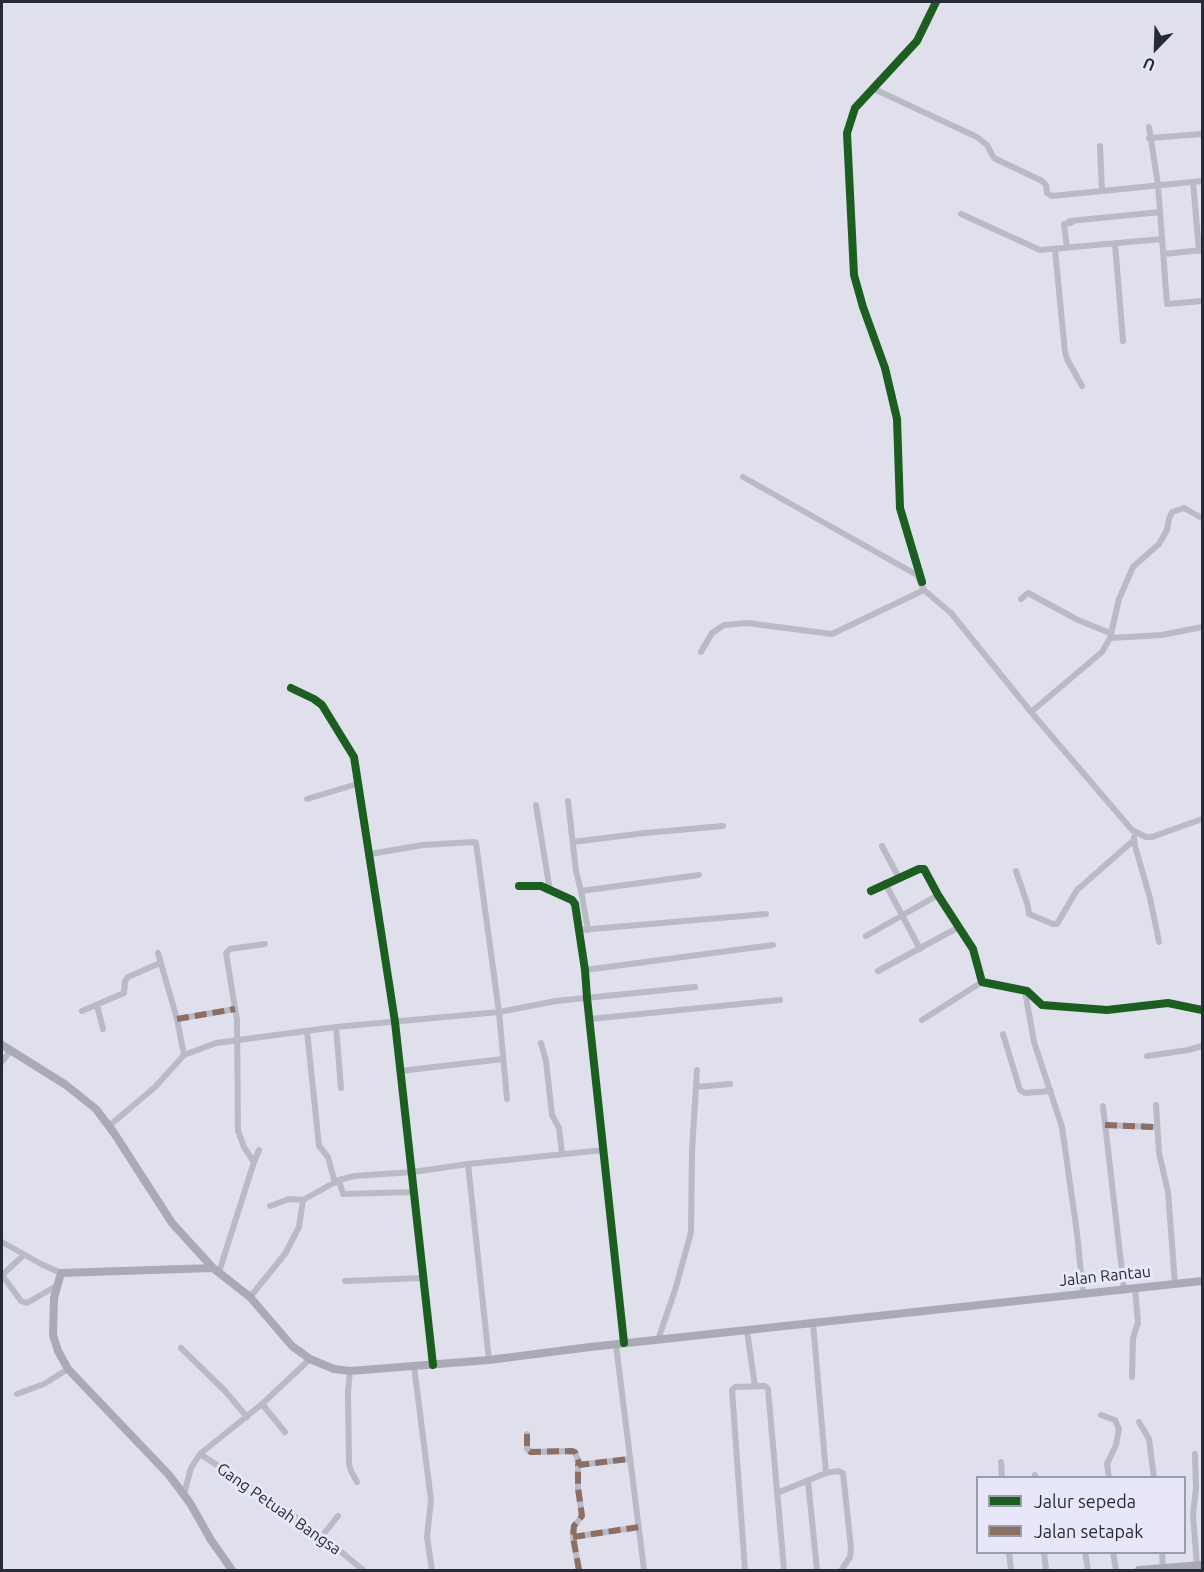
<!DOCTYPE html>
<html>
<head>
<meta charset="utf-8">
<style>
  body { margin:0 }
  #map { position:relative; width:1204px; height:1572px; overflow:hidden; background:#dfe0ec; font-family:Ubuntu,sans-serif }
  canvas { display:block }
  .frame { position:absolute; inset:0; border:3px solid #272b36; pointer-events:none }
  .legend { position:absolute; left:976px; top:1476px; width:210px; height:78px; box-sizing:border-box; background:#e7e7f9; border:2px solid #9a9cab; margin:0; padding:8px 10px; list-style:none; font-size:18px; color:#272b36 }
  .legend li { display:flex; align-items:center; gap:12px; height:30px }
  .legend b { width:30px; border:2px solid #9a9cab }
  .north { position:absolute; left:1126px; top:18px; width:60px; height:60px; -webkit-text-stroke:4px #e7e7f9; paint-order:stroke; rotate:203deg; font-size:16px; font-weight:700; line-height:24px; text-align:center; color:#272b36 }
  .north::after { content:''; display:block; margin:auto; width:21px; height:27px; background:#272b36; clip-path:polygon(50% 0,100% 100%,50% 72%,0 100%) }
</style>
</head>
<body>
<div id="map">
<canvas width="1204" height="1572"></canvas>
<div class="frame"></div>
<ul class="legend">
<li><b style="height:8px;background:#1b5e20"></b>Jalur sepeda</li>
<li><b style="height:8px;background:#8d6e63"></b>Jalan setapak</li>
</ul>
<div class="north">U</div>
</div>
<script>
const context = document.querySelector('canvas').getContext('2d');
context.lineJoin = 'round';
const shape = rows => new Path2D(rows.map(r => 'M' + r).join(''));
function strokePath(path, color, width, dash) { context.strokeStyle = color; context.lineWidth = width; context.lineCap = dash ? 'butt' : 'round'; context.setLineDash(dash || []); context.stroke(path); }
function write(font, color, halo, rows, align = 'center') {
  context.font = font + ' Ubuntu,sans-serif'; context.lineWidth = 6; context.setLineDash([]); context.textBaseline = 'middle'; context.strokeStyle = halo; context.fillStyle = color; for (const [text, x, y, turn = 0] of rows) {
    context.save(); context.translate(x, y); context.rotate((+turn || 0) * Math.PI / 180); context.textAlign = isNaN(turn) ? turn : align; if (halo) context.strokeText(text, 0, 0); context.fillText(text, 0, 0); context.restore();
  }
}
const street = shape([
  [874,89,977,137,987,145,994,158,1042,181,1046,185,1047,193,1052,196,1202,181],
  [1149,127,1158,185,1167,304,1202,301],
  [1149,138,1202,134],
  [1100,146,1102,191],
  [1193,182,1199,251],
  [961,214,1040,250,1162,239],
  [1115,244,1123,341],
  [1067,248,1064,224,1071,223,1070,221,1160,212],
  [1055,250,1065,352,1067,359,1082,386],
  [1164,254,1202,250],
  [743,477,917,575,924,590,951,613,1031,712,1132,830,1146,837,1152,837,1202,819],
  [922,582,900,508,897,419,885,368,863,307,854,275,847,133,855,108,917,41,936,2],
  [1021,599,1028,593,1078,620,1110,633],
  [1110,638,1162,635,1202,627],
  [701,652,712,633,724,625,747,623,832,634,924,590],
  [291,688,314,699,322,705,354,757,395,1022,433,1365],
  [1031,712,1102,652,1110,638,1119,599,1133,567,1159,544,1167,530,1169,519,1172,512,1184,508,1202,518],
  [307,799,357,784],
  [568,801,576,871,581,891],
  [536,805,550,891],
  [1134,837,1135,846,1150,898,1159,942],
  [573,842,645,833,723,826],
  [882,846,899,878],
  [370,854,423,845,474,842,476,843,499,1012,507,1099],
  [1016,871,1028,906,1029,914,1053,924,1057,924,1077,890,1134,840],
  [885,883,920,949],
  [519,886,541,886,572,900,575,904,585,970,587,998,624,1343],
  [871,891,919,869,924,869,938,895,973,949,982,982,1027,991,1042,1005,1107,1010,1168,1003,1202,1010],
  [580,930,766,914],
  [588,930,581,891,699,875],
  [866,936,938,895],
  [158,953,177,1019,184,1055],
  [585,970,773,945],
  [878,971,959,927],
  [1025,991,1034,1042,1062,1127,1077,1233,1083,1293],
  [97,1005,103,1029],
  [82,1011,124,993,125,981,128,977,160,963],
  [177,1019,235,1009],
  [590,1019,780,1000],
  [922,1020,982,982],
  [336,1027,341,1088],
  [307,1031,319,1146,328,1157,335,1183],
  [1003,1034,1020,1090,1025,1093,1051,1091],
  [541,1043,546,1061,552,1115,559,1128,562,1153],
  [1147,1056,1188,1050,1202,1046],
  [2,1062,10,1051],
  [400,1071,503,1059],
  [696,1087,730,1084],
  [1156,1105,1159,1153,1168,1192,1175,1284],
  [1103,1106,1124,1289],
  [1105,1125,1156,1127],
  [109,1126,155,1087,184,1055,216,1043,336,1027,499,1012,556,1001,695,987],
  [254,1162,259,1150],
  [468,1164,489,1360],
  [339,1180,343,1194,414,1192],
  [270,1206,289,1199,303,1200,339,1180,354,1176,413,1172,468,1164,604,1150],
  [2,1242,41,1264,61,1273],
  [24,1255,2,1275,21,1301,27,1303,58,1285],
  [219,1272,254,1162,244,1147,238,1131,237,1020,226,953,230,949,265,944],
  [345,1281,422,1278],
  [250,1297,285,1254,299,1227,303,1200],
  [813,1323,826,1473],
  [747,1331,755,1386],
  [658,1340,676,1287,691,1232,692,1151,697,1070],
  [616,1345,644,1570],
  [181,1348,226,1392,247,1417],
  [414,1366,431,1500,427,1537,432,1570],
  [350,1371,348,1392,349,1464,351,1471,357,1482],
  [1132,1377,1133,1338,1138,1323,1135,1288],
  [17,1394,44,1384,68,1369],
  [1101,1415,1115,1420,1119,1429,1116,1445,1107,1464,1109,1478],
  [1139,1422,1149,1439,1154,1478],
  [285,1432,262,1404,310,1359],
  [527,1434,527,1449,531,1452,572,1451,575,1452,579,1463],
  [200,1454,262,1404],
  [1195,1454,1196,1488,1193,1515,1197,1566],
  [1001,1462,1002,1478],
  [1035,1475,1035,1478],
  [808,1481,817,1570],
  [777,1493,826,1473,838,1471,843,1473,851,1548,850,1557,842,1569],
  [184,1494,191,1468,200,1454,280,1506,322,1536,363,1570],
  [322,1536,338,1516],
  [573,1537,639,1527],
  [1009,1552,1011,1570],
  [1044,1552,1046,1570],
  [1085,1552,1088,1570],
  [1113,1552,1116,1570],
  [1162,1552,1163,1568],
  [579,1570,573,1537,574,1526,582,1516,578,1488,578,1465,629,1459],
  [745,1570,732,1390,735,1387,765,1386,768,1389,784,1570]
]);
const secondary = shape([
  [2,1045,66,1085,96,1109,114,1133,172,1223,213,1268,250,1297,292,1346,310,1359,334,1369,350,1371,489,1360,590,1347,1202,1281],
  [213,1268,61,1273,54,1298,53,1335,58,1351,68,1369,169,1475,190,1503,211,1540,232,1570],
  [1139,1570,1202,1565]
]);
const quiet = shape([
  [177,1019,235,1009],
  [1105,1125,1156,1127],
  [527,1434,527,1449,531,1452,572,1451,575,1452,579,1463],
  [573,1537,639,1527],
  [579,1570,573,1537,574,1526,582,1516,578,1488,578,1465,629,1459]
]);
const cycleway = shape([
  [922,582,900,508,897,419,885,368,863,307,854,275,847,133,855,108,917,41,936,2],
  [291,688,314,699,322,705,354,757,395,1022,433,1365],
  [519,886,541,886,572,900,575,904,585,970,587,998,624,1343],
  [871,891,919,869,924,869,938,895,973,949,982,982,1027,991,1042,1005,1107,1010,1168,1003,1202,1010]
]);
const streetNames = [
  ["Jalan Rantau",1105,1276,-6],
  ["Gang Petuah Bangsa",279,1509,35]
];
strokePath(street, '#b9bac5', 6);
strokePath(secondary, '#a9aab6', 8);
strokePath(quiet, '#8d6e63', 6, [12, 6]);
strokePath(cycleway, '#1b5e20', 8);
write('16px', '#272b36', '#e7e7f9', streetNames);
</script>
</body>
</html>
